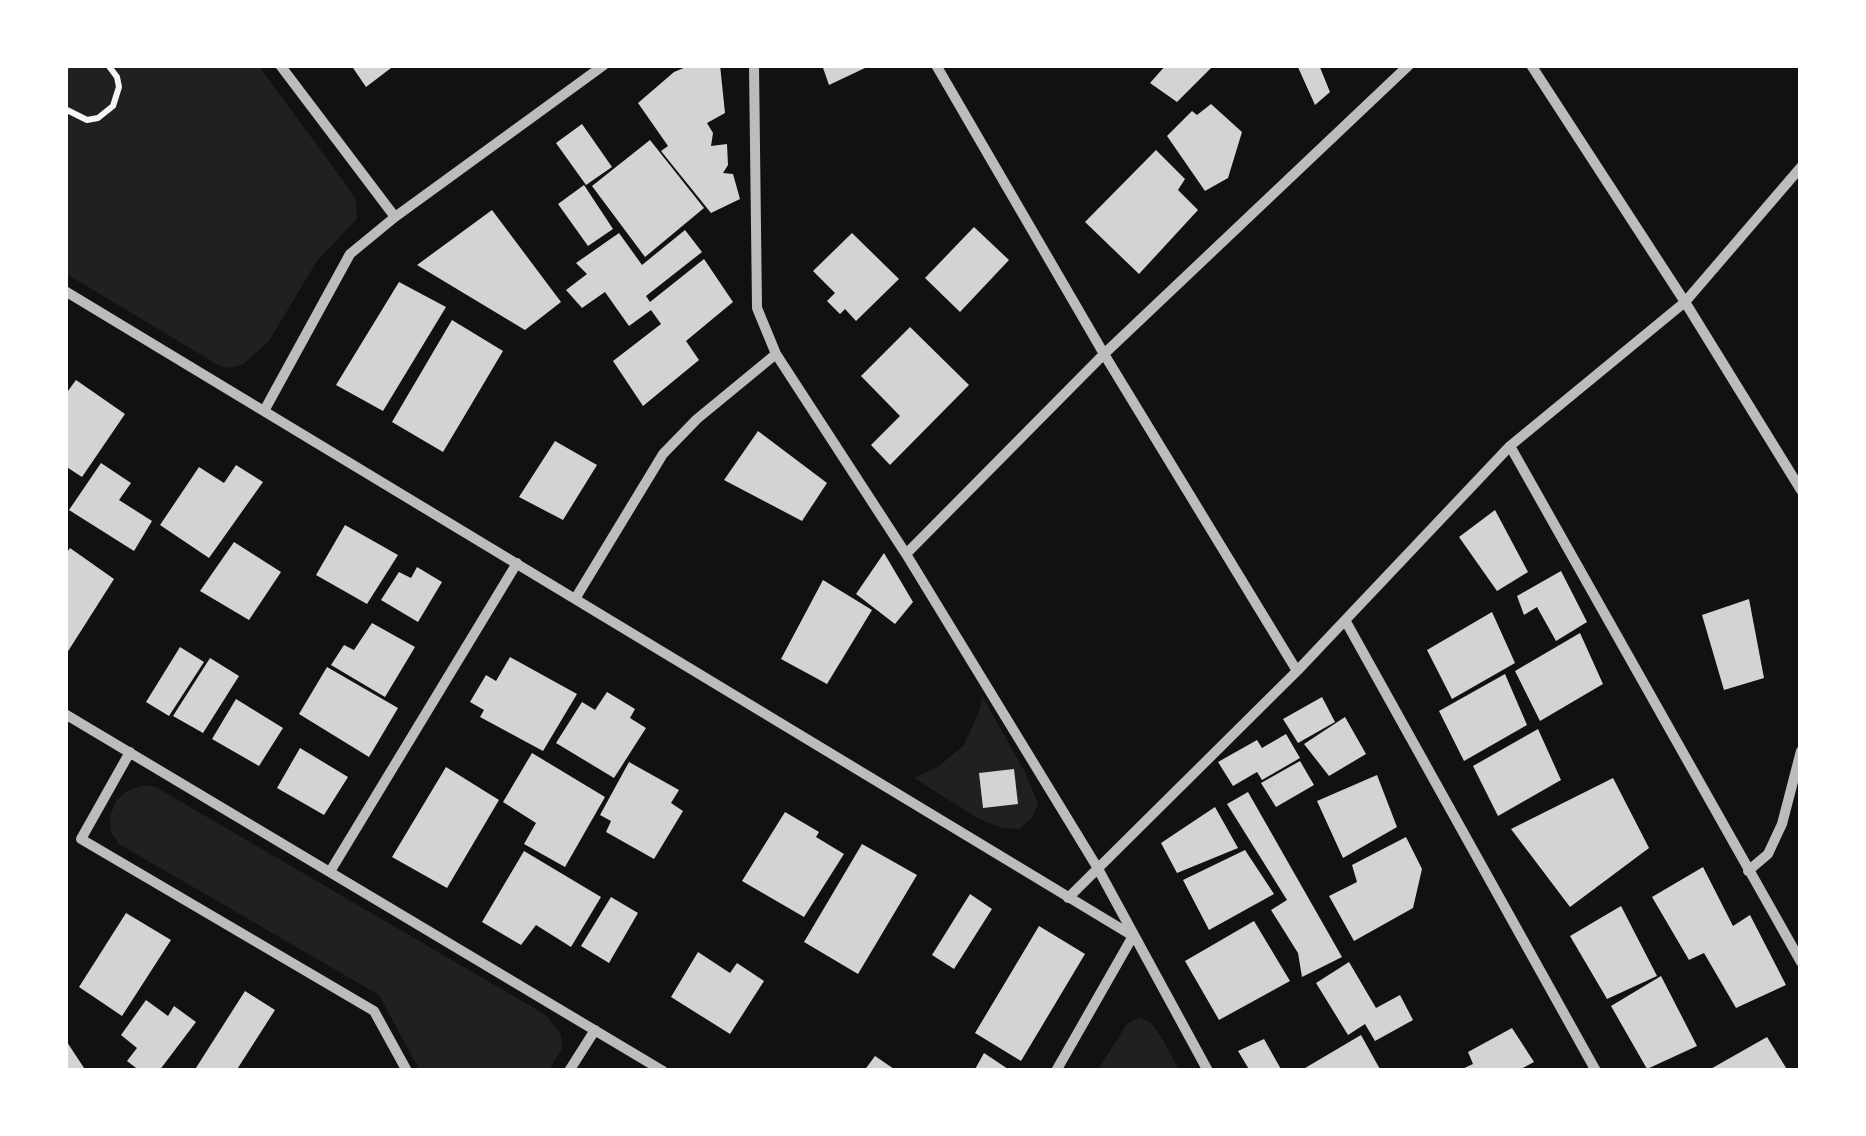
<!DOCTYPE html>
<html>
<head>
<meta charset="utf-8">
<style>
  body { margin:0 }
  #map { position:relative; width:1866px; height:1136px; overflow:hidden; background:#111; font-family:Lora,serif }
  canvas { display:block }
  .frame { position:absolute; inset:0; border:68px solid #fff; pointer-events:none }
</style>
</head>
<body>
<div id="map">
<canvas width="1866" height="1136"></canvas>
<div class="frame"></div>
</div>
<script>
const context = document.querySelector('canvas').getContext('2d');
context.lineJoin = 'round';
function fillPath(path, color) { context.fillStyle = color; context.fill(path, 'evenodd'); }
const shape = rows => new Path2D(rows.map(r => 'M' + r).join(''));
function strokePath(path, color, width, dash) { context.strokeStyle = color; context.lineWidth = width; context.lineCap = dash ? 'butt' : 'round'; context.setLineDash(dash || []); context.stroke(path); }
const green = shape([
  [65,65,258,65,350,190,356,200,357,219,317,261,269,341,243,364,229,368,218,365,65,273],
  [982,696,1026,774,1038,804,1032,818,1019,829,1002,828,979,819,914,778,939,766,964,745,980,709],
  [141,786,154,786,546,1015,561,1035,562,1049,548,1071,420,1071,379,995,119,844,111,832,110,816,116,801,127,791],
  [1139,1017,1150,1022,1160,1035,1180,1071,1097,1071,1127,1024]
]);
const building = shape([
  [351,65,395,65,366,87],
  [691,65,720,65,725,113,707,123,713,133,711,146,727,144,728,165,723,173,733,174,740,199,711,213,661,151,668,146,638,103,674,72],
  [822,65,864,65,865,68,829,85],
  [1166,65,1214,65,1177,102,1150,83],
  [1297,65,1319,65,1330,92,1315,105],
  [1211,104,1242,132,1228,178,1205,191,1167,136,1192,111,1197,115],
  [582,124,612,167,586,185,556,143],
  [650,140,704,208,645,257,592,186],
  [1156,150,1185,179,1178,190,1198,210,1139,274,1085,222],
  [584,185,613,229,588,246,558,204],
  [492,210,561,302,525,330,417,265],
  [974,227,1009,260,960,312,925,278],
  [685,230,702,252,646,296,650,302,704,259,733,302,686,341,699,360,643,406,613,361,661,324,651,310,629,326,605,292,582,308,566,290,587,274,576,263,619,233,642,265],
  [852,233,899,279,856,321,845,309,840,314,827,301,835,293,813,271],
  [399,282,446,307,383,411,336,385],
  [452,320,503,351,443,452,392,422],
  [910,327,969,385,890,465,871,445,900,416,861,376],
  [76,380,125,414,82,477,65,466,65,395],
  [758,431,827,483,802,521,724,480],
  [555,441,597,465,563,520,519,497],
  [101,463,131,483,119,500,152,521,134,551,69,510],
  [236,465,263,482,209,558,160,525,199,467,224,483],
  [1495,510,1528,572,1497,591,1459,537],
  [345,525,398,555,367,604,316,575],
  [234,542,281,572,249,620,200,591],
  [70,548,114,579,65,656,65,555],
  [884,553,913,602,895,624,856,594],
  [417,567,442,582,418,622,381,600,399,572,411,578],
  [1561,571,1587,622,1556,641,1537,607,1524,615,1517,596],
  [823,580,872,610,827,684,781,659],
  [1749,599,1764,678,1724,690,1702,615],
  [1492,612,1515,663,1452,699,1427,650],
  [372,623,415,647,385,697,331,665,344,645,354,650],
  [1580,633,1603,684,1540,721,1515,671],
  [180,647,204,662,169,716,146,702],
  [510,657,577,694,543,751,480,717,484,710,470,702,486,675,496,681],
  [210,658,239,676,203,733,173,716],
  [327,667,398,708,369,757,299,714],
  [1505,674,1527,725,1464,761,1439,711],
  [607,692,635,709,630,718,646,728,614,778,556,743,582,702,595,710],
  [1322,697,1335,722,1298,743,1283,719],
  [236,699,283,728,259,766,212,739],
  [1345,717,1366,754,1329,776,1304,744],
  [1538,729,1561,780,1498,816,1473,766],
  [1286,734,1300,758,1262,780,1257,772,1233,786,1218,762,1257,740,1262,748],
  [300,748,348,777,324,815,277,788],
  [532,753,605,797,565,867,524,844,536,823,503,802],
  [1300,761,1314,785,1276,807,1261,783],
  [629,762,679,790,671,803,683,811,654,859,606,832,611,821,600,815],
  [446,767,499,800,447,888,392,857],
  [1014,769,1018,804,983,808,979,773],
  [1377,775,1397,827,1343,858,1317,801],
  [1613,778,1649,848,1570,907,1511,829],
  [1248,792,1342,957,1302,977,1298,953,1271,910,1287,900,1227,804],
  [1215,807,1238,848,1177,873,1161,843],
  [785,812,819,832,816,837,844,854,804,917,742,881],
  [1406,837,1422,869,1413,908,1354,941,1329,896,1357,882,1352,865],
  [862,844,917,875,858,974,804,942],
  [1245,850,1274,894,1209,930,1183,880],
  [524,851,601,897,571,947,536,925,521,945,482,922],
  [1703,867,1733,926,1750,915,1786,985,1736,1008,1704,953,1689,960,1652,897],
  [970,894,992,909,954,969,932,955],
  [611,897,638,913,609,963,581,946],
  [1621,906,1657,976,1607,999,1570,936],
  [126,913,171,940,122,1016,79,987],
  [1254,921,1290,981,1219,1020,1185,961],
  [1039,926,1085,954,1021,1061,975,1033],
  [698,952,730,973,737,963,764,981,730,1034,671,997],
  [1349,962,1376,1008,1400,995,1413,1020,1375,1041,1365,1024,1348,1035,1316,983],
  [1661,976,1697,1046,1647,1069,1611,1006],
  [245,991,275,1010,236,1071,194,1071],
  [146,1000,168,1016,174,1006,196,1022,159,1071,140,1071,127,1061,137,1048,121,1035],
  [1512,1028,1534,1062,1517,1071,1458,1071,1473,1064,1468,1052],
  [1361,1035,1381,1071,1300,1071],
  [1767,1037,1788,1071,1707,1071],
  [65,1039,86,1071,65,1071],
  [1264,1039,1282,1071,1250,1071,1238,1051],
  [984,1053,1011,1071,974,1071],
  [875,1056,897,1071,864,1071]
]);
const path = shape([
  [65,67,68,65],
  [65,109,87,120,98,118,113,106,119,87,117,77,108,65]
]);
const minor = shape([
  [280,65,395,217],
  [754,65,757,308,776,354,906,554,1097,867,1208,1071],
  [936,65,1104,354,1297,671],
  [1531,65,1685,302,1801,490],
  [65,291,1133,936],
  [264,411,350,254,395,217,604,65],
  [1510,446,1801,962],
  [906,554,1104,354,1409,65],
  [575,599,663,454,697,419,776,354],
  [1345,620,1596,1071],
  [65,714,663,1071],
  [130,752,81,839,374,1011,407,1071],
  [331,870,517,563],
  [1748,871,1768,854,1782,824,1801,751],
  [1068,898,1297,671,1510,446,1685,302,1801,167],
  [569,1071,595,1030],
  [1056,1071,1133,936]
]);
fillPath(green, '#202020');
fillPath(building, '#d3d3d3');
strokePath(path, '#f5f5f5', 6);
strokePath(minor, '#bcbcbc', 10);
</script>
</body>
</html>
